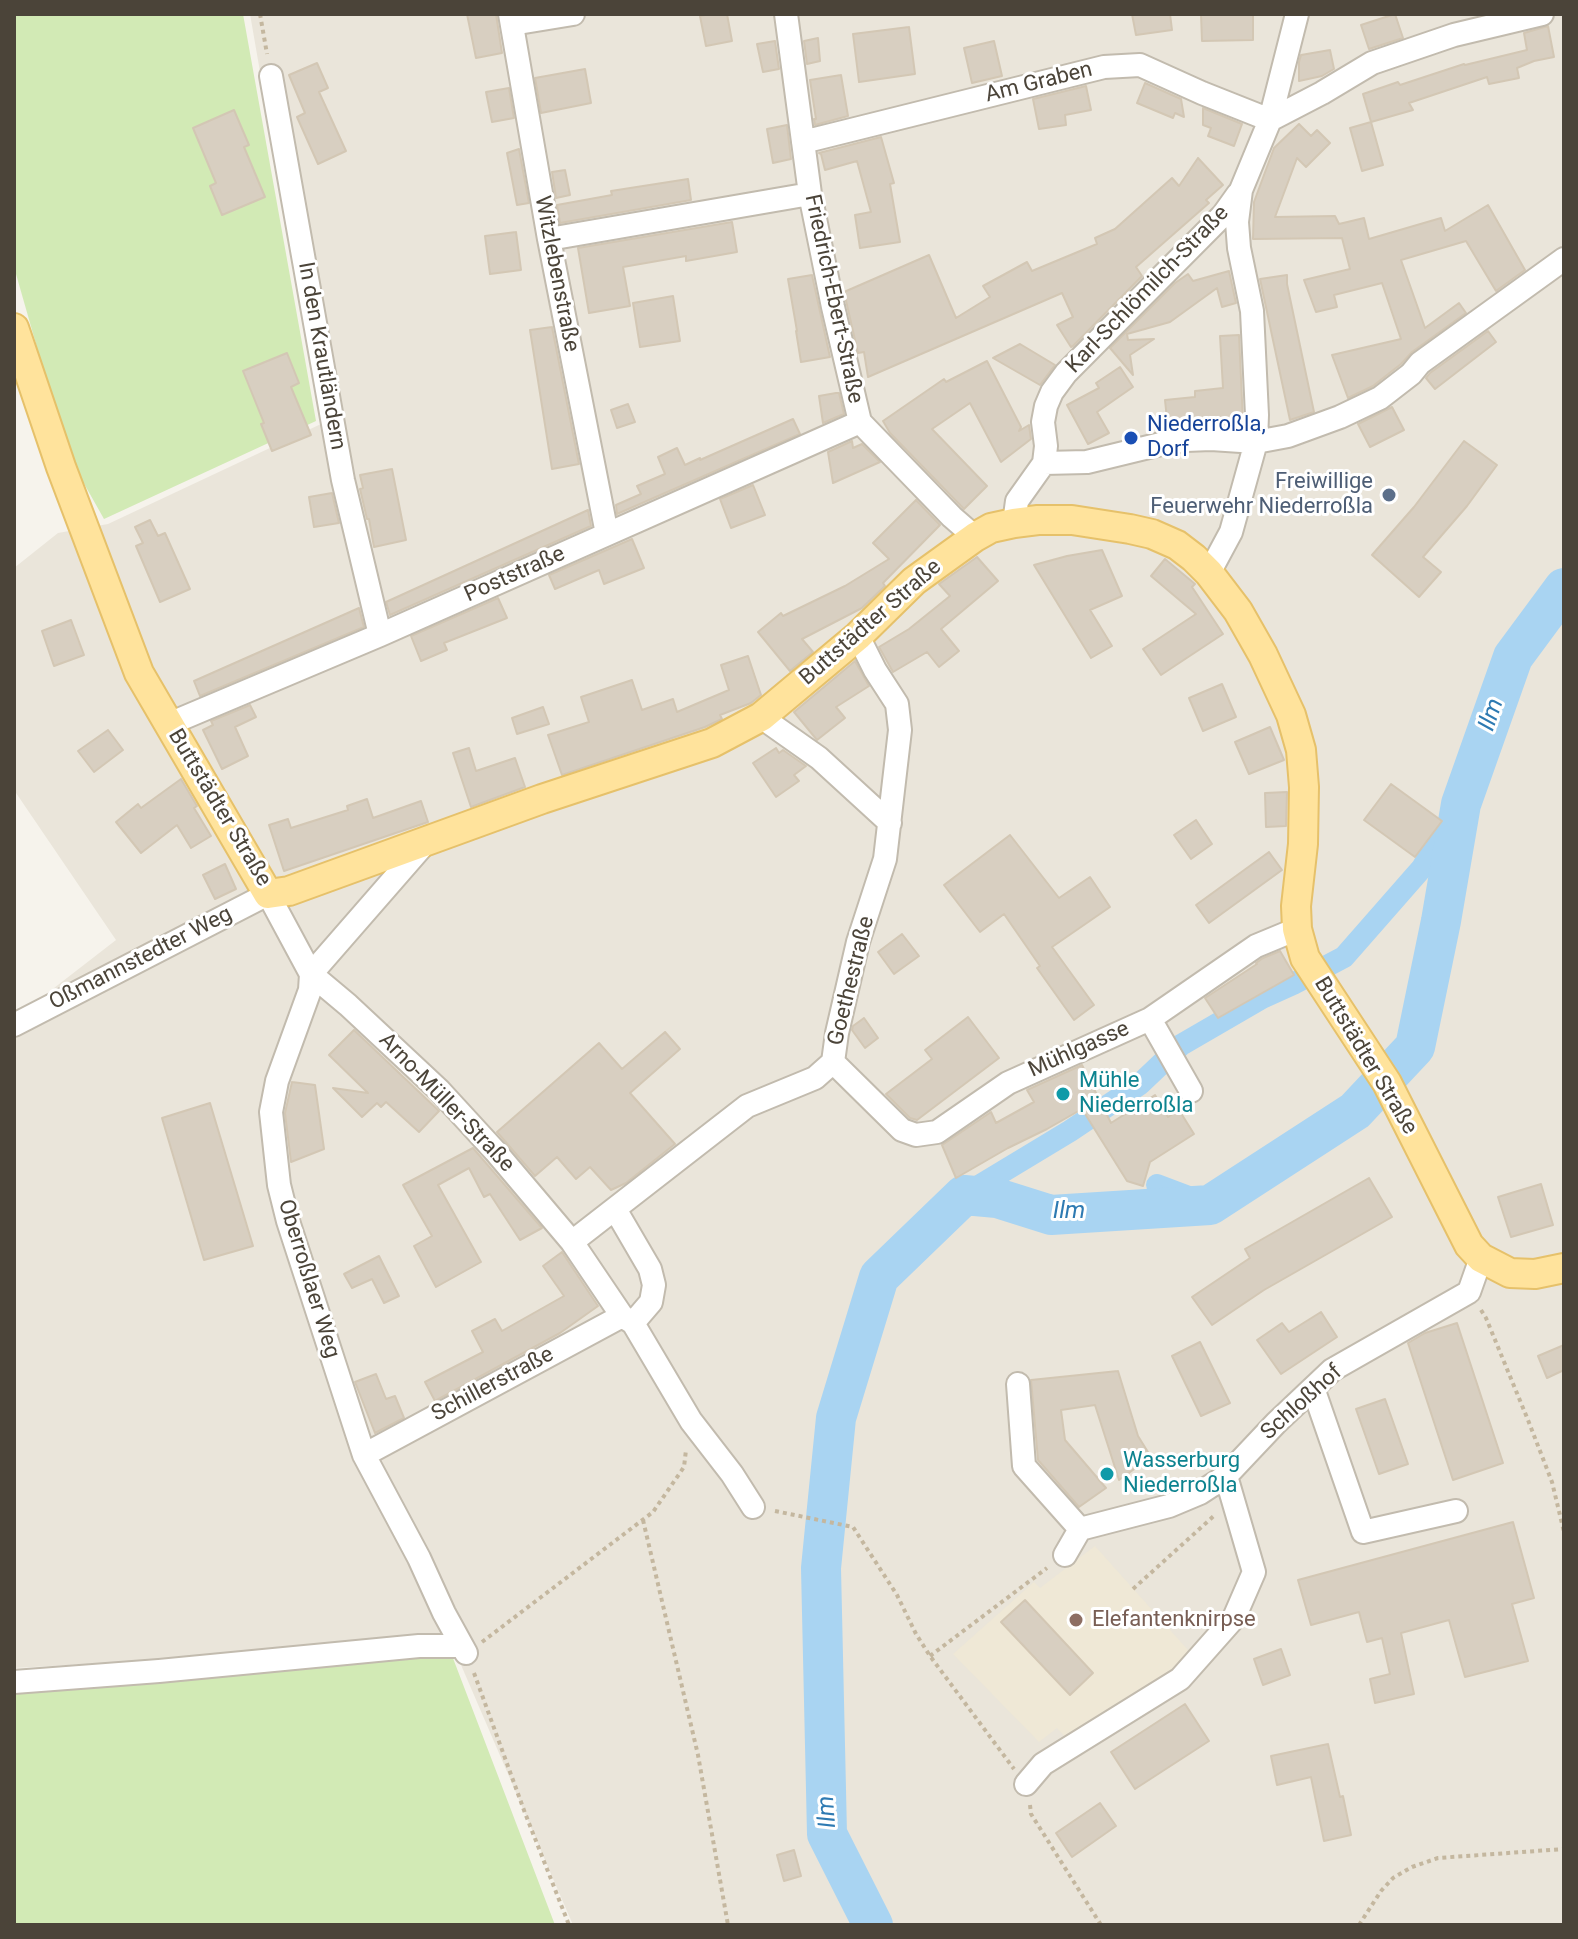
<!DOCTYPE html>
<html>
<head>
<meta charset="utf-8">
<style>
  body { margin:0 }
  #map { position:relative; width:1578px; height:1939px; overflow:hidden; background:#f6f3ec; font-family:Roboto,sans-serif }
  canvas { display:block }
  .frame { position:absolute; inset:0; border:16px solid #4b4439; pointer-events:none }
</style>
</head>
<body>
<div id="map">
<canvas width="1578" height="1939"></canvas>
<div class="frame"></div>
</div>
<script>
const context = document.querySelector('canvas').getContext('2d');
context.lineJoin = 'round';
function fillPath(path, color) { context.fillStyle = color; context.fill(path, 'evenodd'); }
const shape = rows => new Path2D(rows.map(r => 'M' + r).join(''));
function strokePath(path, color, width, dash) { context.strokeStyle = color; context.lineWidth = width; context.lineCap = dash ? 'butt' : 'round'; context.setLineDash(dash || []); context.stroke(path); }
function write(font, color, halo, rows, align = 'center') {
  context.font = font + ' Roboto,sans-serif'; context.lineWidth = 6; context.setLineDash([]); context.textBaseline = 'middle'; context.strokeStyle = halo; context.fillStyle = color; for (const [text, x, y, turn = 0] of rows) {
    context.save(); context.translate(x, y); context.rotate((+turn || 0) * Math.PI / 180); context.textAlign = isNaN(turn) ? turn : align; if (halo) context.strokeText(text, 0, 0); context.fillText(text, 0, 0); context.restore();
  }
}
const residential = shape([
  [250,14,1564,14,1564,1925,573,1925,452,1644,14,1668,14,1019,116,940,14,790,14,568,58,533,108,524,321,424]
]);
const education = shape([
  [1095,1546,1188,1650,1186,1661,1065,1737,1057,1728,1039,1742,953,1654,1034,1582,1040,1588]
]);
const green = shape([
  [14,14,243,14,316,421,104,519,73,464,58,421,14,267],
  [451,1653,555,1925,14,1925,14,1689]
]);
const canal = shape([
  [1157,1185,1210,1205],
  [964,1195,1070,1131,1140,1084,1181,1045,1262,998,1293,984,1344,957,1422,868,1461,804]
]);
const river = shape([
  [873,1925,827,1834,821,1568,836,1418,879,1277,964,1195,997,1198,1051,1215,1210,1205,1355,1111,1415,1047,1441,921,1461,804,1513,657,1564,588]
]);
const building = shape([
  [467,14,496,14,502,53,476,58,467,14],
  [710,14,727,14,732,41,706,46,700,16,710,14],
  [1132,14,1170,14,1172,30,1136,35,1132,14],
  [1201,14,1253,14,1253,40,1202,41,1201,14],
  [1395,14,1403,38,1369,49,1361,25,1395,14],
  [1548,26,1554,57,1534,61,1517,68,1519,78,1489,84,1487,77,1409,103,1413,110,1371,122,1363,94,1398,82,1400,85,1464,64,1465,65,1527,50,1524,33,1548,26],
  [909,27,915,74,859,82,853,34,909,27],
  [818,38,820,61,807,64,804,41,818,38],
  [775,41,779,69,763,72,757,44,775,41],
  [994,41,1002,76,972,83,964,48,994,41],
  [1330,50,1334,69,1322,76,1299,81,1299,62,1301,55,1330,50],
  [317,63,328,88,319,92,346,151,318,164,297,117,305,113,289,75,317,63],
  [585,69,591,103,541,113,535,78,585,69],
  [841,75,848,116,815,125,814,119,816,119,810,80,841,75],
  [1145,83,1181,99,1184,117,1175,113,1173,118,1137,103,1145,83],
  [1086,86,1091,110,1065,115,1066,125,1039,129,1033,99,1086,86],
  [509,88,514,118,492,122,486,92,509,88],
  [1203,108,1242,124,1234,146,1208,136,1211,128,1203,125,1203,108],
  [234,110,249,145,244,147,265,197,222,215,210,186,216,183,193,128,234,110],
  [1371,122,1383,165,1362,171,1350,128,1371,122],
  [1299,124,1311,136,1317,130,1330,143,1306,167,1297,158,1275,217,1335,216,1339,224,1364,218,1369,239,1441,218,1445,231,1488,205,1525,270,1496,291,1466,241,1401,260,1425,328,1459,303,1466,313,1412,352,1401,364,1373,386,1348,398,1332,355,1401,339,1382,283,1334,295,1337,307,1316,312,1304,280,1350,269,1342,238,1253,239,1254,202,1274,148,1299,124],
  [787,125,791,159,773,163,767,129,787,125],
  [881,137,894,183,890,184,900,242,860,248,855,215,871,212,857,161,825,170,821,154,819,153,881,137],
  [519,149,529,203,517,205,507,153,519,149],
  [1198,158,1223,185,1206,200,1209,203,1136,267,1142,276,1073,346,1071,347,1057,325,1073,317,1062,293,868,377,864,352,858,353,844,292,929,255,956,318,990,297,983,286,1027,262,1032,271,1097,244,1095,238,1115,229,1172,178,1179,186,1198,158],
  [565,170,570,195,556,198,552,172,565,170],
  [688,179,691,200,560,223,557,205,612,195,611,191,688,179],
  [732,222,737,252,686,261,686,256,623,267,630,306,589,313,578,248,732,222],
  [516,232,521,270,490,274,485,236,516,232],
  [1229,271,1236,303,1222,307,1217,288,1170,322,1127,334,1128,340,1154,339,1130,355,1133,375,1110,348,1175,283,1188,274,1193,281,1229,271],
  [812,275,830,357,801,362,796,331,797,331,788,279,812,275],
  [1287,275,1287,284,1314,412,1290,420,1260,279,1287,275],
  [673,296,680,341,640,347,633,303,673,296],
  [552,327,579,464,552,469,530,330,552,327],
  [1488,331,1496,342,1435,389,1426,378,1430,373,1488,331],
  [1239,335,1243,422,1168,429,1165,400,1195,397,1195,391,1223,388,1220,336,1239,335],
  [1020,344,1055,365,1040,385,993,358,1020,344],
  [287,353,299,383,291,387,311,435,272,451,261,424,264,423,243,371,287,353],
  [987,361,1021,427,1019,431,1029,425,1031,439,1001,462,970,403,932,429,987,486,964,509,890,433,883,421,944,379,946,382,987,361],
  [1120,367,1133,387,1097,412,1109,433,1088,444,1067,405,1099,388,1096,383,1120,367],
  [836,393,839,393,844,414,823,423,819,396,836,393],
  [628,404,635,422,617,428,611,410,628,404],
  [1392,407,1404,430,1370,447,1358,424,1392,407],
  [793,419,800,434,617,514,616,505,641,494,637,486,665,474,658,457,677,448,685,465,700,458,700,460,793,419],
  [852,441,853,448,862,444,880,462,833,483,828,452,852,441],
  [1464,441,1497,465,1467,506,1423,557,1441,572,1419,597,1372,555,1414,507,1464,441],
  [392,469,406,540,374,547,369,519,367,519,360,489,363,488,360,475,392,469],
  [753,485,765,515,731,528,720,499,753,485],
  [332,493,339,523,314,527,309,497,332,493],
  [916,500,940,525,883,583,885,586,862,608,802,639,813,652,790,671,758,632,781,613,783,616,845,586,889,559,873,543,916,500],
  [588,510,591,526,390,615,386,602,588,510],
  [150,520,158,536,165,533,190,589,160,602,136,546,143,543,135,527,150,520],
  [632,539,644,568,604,584,599,570,555,589,549,575,632,539],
  [1102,550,1122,596,1090,610,1112,646,1091,658,1034,565,1067,556,1102,550],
  [977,557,998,581,941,629,959,651,939,667,927,652,893,672,879,647,909,629,950,596,939,584,977,557],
  [1165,559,1195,584,1192,587,1223,634,1161,675,1143,649,1196,614,1151,576,1165,559],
  [498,598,507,618,444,643,447,650,421,661,411,636,498,598],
  [359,608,364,627,200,696,194,681,359,608],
  [71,620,84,655,54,666,42,631,71,620],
  [748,656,761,695,751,703,720,715,722,719,705,727,562,775,548,735,589,722,581,697,632,680,642,710,673,699,677,712,729,690,721,665,748,656],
  [855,661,869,686,836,707,845,718,817,740,794,712,855,661],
  [1222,684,1236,717,1203,731,1189,698,1222,684],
  [250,705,256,717,235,727,248,756,222,769,203,730,213,725,211,721,250,705],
  [543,707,549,724,517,734,512,718,543,707],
  [1270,727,1284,760,1249,774,1235,742,1270,727],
  [108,730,123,750,94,772,78,751,108,730],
  [469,748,476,771,515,758,525,787,471,807,453,753,469,748],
  [776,748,779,753,783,750,806,766,794,775,799,781,776,797,753,763,776,748],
  [181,779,197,806,194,808,211,836,191,848,177,825,141,853,116,822,138,804,141,808,181,779],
  [1391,784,1442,821,1415,857,1364,820,1391,784],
  [1287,792,1286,826,1266,827,1265,793,1287,792],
  [367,799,373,818,421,801,428,822,284,871,269,825,288,819,291,828,348,810,347,806,367,799],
  [1196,820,1212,844,1191,859,1174,835,1196,820],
  [1010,835,1059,898,1090,877,1110,907,1052,947,1094,1005,1074,1020,1037,968,1040,966,1004,914,980,932,944,885,1010,835],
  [1269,852,1282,870,1209,923,1196,905,1269,852],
  [225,864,236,889,215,899,203,875,225,864],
  [902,934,919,956,894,974,878,952,902,934],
  [1280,951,1294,975,1218,1018,1205,998,1257,964,1256,963,1263,958,1280,951],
  [968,1017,999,1058,917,1120,910,1118,886,1094,932,1059,925,1050,968,1017],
  [864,1018,878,1038,865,1048,852,1030,853,1026,864,1018],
  [354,1030,439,1111,419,1132,386,1102,381,1107,377,1103,362,1117,333,1088,368,1093,329,1055,354,1030],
  [665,1032,680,1049,630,1093,675,1144,626,1183,611,1190,590,1167,576,1179,557,1157,535,1176,497,1132,599,1043,622,1069,665,1032],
  [1082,1065,1111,1123,1155,1095,1168,1117,1179,1110,1194,1134,1150,1162,1143,1186,1127,1181,1082,1109,1047,1129,1008,1148,956,1178,942,1145,991,1112,996,1123,1034,1102,1027,1090,1082,1065],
  [292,1082,315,1085,324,1149,291,1162,285,1113,292,1082],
  [210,1103,253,1246,204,1260,162,1118,210,1103],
  [473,1148,542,1228,520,1240,490,1194,484,1197,469,1168,438,1185,481,1262,436,1287,414,1246,432,1236,403,1185,473,1148],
  [1369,1178,1392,1217,1264,1290,1212,1325,1192,1297,1250,1258,1245,1249,1369,1178],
  [1541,1184,1553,1225,1511,1237,1498,1197,1541,1184],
  [562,1252,598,1306,560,1333,435,1401,425,1382,483,1352,472,1331,495,1319,502,1331,564,1296,543,1266,562,1252],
  [379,1256,399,1296,384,1303,372,1279,352,1288,344,1274,379,1256],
  [1321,1312,1337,1337,1281,1374,1257,1340,1282,1323,1289,1332,1321,1312],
  [1457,1323,1503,1463,1453,1480,1408,1343,1425,1333,1457,1323],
  [1200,1342,1230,1403,1201,1416,1172,1356,1200,1342],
  [1564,1345,1564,1370,1547,1378,1538,1356,1564,1345],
  [1118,1371,1138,1436,1151,1457,1119,1480,1095,1405,1061,1410,1065,1440,1106,1488,1079,1507,1038,1460,1031,1380,1118,1371],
  [376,1374,386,1399,395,1396,404,1418,375,1433,355,1382,376,1374],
  [1385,1399,1408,1464,1379,1474,1356,1409,1385,1399],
  [1513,1522,1534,1598,1512,1604,1528,1661,1465,1677,1449,1620,1401,1633,1414,1694,1375,1703,1370,1679,1390,1674,1382,1638,1367,1642,1359,1612,1311,1625,1298,1580,1513,1522],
  [1025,1600,1093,1673,1070,1695,1001,1622,1025,1600],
  [1281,1649,1290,1675,1263,1685,1254,1659,1281,1649],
  [1185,1704,1209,1741,1135,1789,1111,1752,1185,1704],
  [1328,1744,1340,1797,1343,1796,1351,1835,1324,1841,1311,1777,1277,1785,1271,1756,1328,1744],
  [1100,1803,1116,1826,1072,1857,1056,1833,1100,1803],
  [794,1850,801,1876,784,1881,777,1855,794,1850]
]);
const path = shape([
  [260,14,267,54],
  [1481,1310,1486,1318,1528,1420,1552,1482,1564,1532],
  [775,1511,853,1527,897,1595,916,1634,930,1656,1014,1769],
  [643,1520,698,1755,728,1925],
  [1133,1589,1216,1514],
  [482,1642,653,1512,684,1467,686,1450],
  [930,1656,1047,1568],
  [474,1673,525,1813,569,1925],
  [1030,1805,1031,1814,1101,1925],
  [1359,1925,1381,1891,1393,1878,1412,1867,1438,1858,1564,1849]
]);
const minor = shape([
  [510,14,549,239,607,534],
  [786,14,810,194,833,307,860,422,952,517,975,537],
  [512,24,573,14],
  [271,76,343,480,380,635],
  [803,142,1104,67,1140,65,1202,93,1270,120,1322,93,1372,63,1454,35,1542,14],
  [549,239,810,194],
  [1044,463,1087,462,1161,444,1186,440,1211,439,1256,442,1288,436,1340,417,1380,398,1411,374,1420,363,1564,259],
  [1014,523,1017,501,1044,463,1046,446,1043,422,1046,406,1052,392,1066,373,1223,215,1238,194],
  [1209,573,1231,532,1256,442,1257,415,1252,311,1239,248,1237,222,1241,190,1270,120,1297,14],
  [761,717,819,758,890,823],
  [169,724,380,635,860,422],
  [426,842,311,974,348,1005,439,1090,495,1151,572,1242,622,1316,633,1323,691,1421,732,1474,753,1507],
  [1150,1019,1191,1091],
  [14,1025,268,894,311,974,310,990,277,1081,271,1112,279,1185,288,1221,364,1455,419,1558,444,1613,466,1653],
  [833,1062,902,1130,916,1135,937,1132,1008,1083,1150,1019,1256,946,1297,929],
  [615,1209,650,1269,654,1285,651,1302,633,1323],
  [572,1242,747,1106,815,1078,833,1062,837,1033,858,942,885,859,900,730,897,704,875,670,858,636],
  [1018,1384,1024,1466,1080,1529,1169,1506,1200,1493,1226,1476,1276,1423,1332,1370,1469,1292,1481,1258],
  [1313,1388,1363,1532,1456,1511],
  [364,1455,622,1316],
  [1065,1555,1080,1529],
  [14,1682,159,1671,419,1646,461,1646],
  [1026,1784,1043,1764,1180,1679,1234,1618,1254,1572,1226,1476]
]);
const major = shape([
  [14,328,61,467,139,673,268,894,289,891,542,799,712,743,761,717,858,636,914,581,975,537,991,528,1014,523,1038,520,1072,520,1130,529,1152,534,1177,545,1194,558,1209,573,1238,611,1263,655,1291,715,1301,750,1304,787,1303,844,1296,906,1297,929,1305,958,1387,1083,1469,1245,1481,1258,1510,1273,1535,1274,1564,1268]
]);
const markers = [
  [1131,438,8,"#1a4fb4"],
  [1389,495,8,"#5c6f8a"],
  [1063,1094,8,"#0f9aa8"],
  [1107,1474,8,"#0f9aa8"],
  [1076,1620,8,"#8d6e63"]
];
const streetNames = [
  ["Am Graben",1039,83,-14],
  ["Witzlebenstraße",556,274,79],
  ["Karl-Schlömilch-Straße",1148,290,-46],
  ["Friedrich-Ebert-Straße",833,299,78],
  ["In den Krautländern",321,356,80],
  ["Poststraße",515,575,-24],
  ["Buttstädter Straße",871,623,-41],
  ["Buttstädter Straße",219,808,59],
  ["Oßmannstedter Weg",141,959,-27],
  ["Goethestraße",852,981,-76],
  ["Mühlgasse",1079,1050,-24],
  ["Buttstädter Straße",1365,1056,59],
  ["Arno-Müller-Straße",446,1103,46],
  ["Oberroßlaer Weg",308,1279,73],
  ["Schillerstraße",493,1385,-28],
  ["Schloßhof",1302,1403,-42]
];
const transitNames = [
  ["Niederroßla,",1147,425],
  ["Dorf",1147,450]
];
const serviceNames = [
  ["Freiwillige",1373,482],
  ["Feuerwehr Niederroßla",1373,507]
];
const cultureNames = [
  ["Mühle",1079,1081],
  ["Niederroßla",1079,1106],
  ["Wasserburg",1123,1461],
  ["Niederroßla",1123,1486]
];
const educationNames = [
  ["Elefantenknirpse",1092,1620]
];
const waterNames = [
  ["Ilm",1492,715,-71],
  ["Ilm",1069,1212],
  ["Ilm",828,1812,-94]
];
fillPath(residential, '#eae5da');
fillPath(education, '#efe8d6');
fillPath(green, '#d2eab5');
strokePath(canal, '#a9d4f2', 22);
strokePath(river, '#a9d4f2', 40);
fillPath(building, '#d8cfc1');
strokePath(building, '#d3c7b4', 2);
strokePath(minor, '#c2bbae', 26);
strokePath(major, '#e6c16a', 32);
strokePath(path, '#c4b79f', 4, [4, 4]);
strokePath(minor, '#fff', 22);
strokePath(major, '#ffe39c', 28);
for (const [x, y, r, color] of markers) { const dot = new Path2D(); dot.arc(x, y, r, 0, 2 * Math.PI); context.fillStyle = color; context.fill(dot); strokePath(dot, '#fff', 3); }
write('22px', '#4b4439', '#fff', streetNames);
write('22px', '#164399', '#fff', transitNames, 'left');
write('22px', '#4e5e75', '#fff', serviceNames, 'right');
write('22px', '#0d838f', '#fff', cultureNames, 'left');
write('22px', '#785e54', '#fff', educationNames, 'left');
write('italic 24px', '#2e7ab2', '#fff', waterNames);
</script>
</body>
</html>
